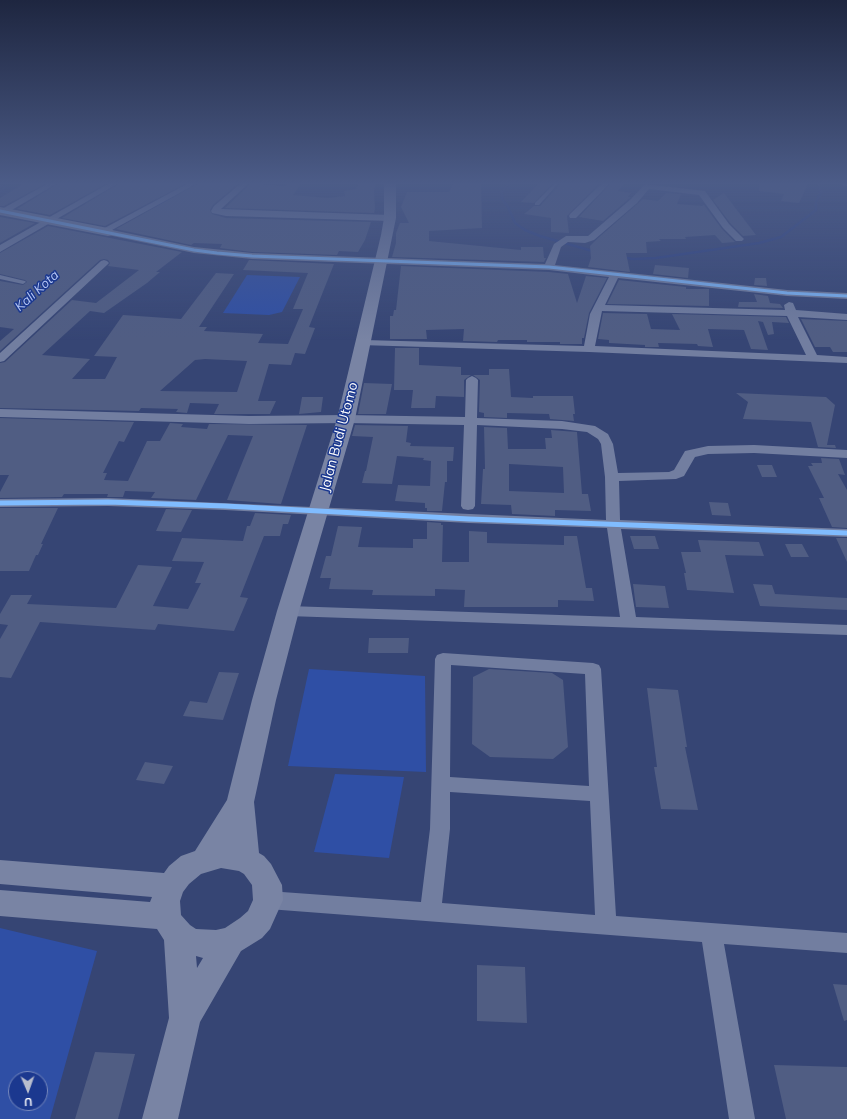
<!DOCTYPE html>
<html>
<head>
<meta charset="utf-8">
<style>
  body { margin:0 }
  #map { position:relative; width:847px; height:1119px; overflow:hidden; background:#364574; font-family:Mulish,sans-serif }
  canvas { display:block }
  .north { position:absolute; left:8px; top:1071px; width:40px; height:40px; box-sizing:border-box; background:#1b388f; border:1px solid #7688bc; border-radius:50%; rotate:178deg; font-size:11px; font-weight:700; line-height:16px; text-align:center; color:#fff }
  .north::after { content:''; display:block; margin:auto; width:14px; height:18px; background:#b9bece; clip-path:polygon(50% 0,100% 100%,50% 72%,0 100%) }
</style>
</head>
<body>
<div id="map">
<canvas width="847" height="1119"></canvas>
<div class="north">U</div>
</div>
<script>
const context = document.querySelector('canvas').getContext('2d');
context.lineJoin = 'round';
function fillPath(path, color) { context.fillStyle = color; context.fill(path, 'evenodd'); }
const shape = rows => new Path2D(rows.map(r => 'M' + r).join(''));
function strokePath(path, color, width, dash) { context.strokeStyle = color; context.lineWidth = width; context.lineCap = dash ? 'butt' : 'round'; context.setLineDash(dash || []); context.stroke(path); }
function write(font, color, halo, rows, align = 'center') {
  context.font = font + ' Mulish,sans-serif'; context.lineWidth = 3; context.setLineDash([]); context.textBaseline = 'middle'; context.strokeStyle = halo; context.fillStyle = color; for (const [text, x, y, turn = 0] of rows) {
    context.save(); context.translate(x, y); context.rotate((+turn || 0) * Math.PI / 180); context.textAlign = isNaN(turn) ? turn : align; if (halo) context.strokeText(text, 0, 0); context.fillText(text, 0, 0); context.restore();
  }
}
const green = shape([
  [247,275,300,277,282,312,269,315,223,313],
  [309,669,425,676,426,772,288,766],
  [335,774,404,777,389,858,314,852],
  [0,928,97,951,50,1119,0,1119],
  [16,1079,40,1079,40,1103,16,1103]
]);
const stream = shape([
  [508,184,502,192,502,199,508,207,515,223,525,230,540,236,596,252],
  [0,186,5,187,0,192],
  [156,208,162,203,172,199],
  [621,257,633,259,656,258,759,243,781,237,816,210,816,202,821,192,818,184]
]);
const building = shape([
  [23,184,45,184,4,206,0,206,0,198],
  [57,184,106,184,50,215,17,209],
  [118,184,185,184,105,226,62,218],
  [197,184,238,184,213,205,210,210,212,214,226,218,371,222,365,240,358,252,339,251,337,255,252,252,220,248,222,244,194,243,191,245,116,229],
  [250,184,260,184,285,186,287,184,301,184,293,195,328,198,345,196,344,191,356,189,358,184,376,184,374,191,375,209,374,213,225,208],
  [453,184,481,184,482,228,429,231,429,241,521,250,521,247,543,247,544,258,546,258,544,262,392,257,396,243,396,233,400,223,409,223,401,207,407,192,449,192],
  [538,184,552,184,534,203,521,202],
  [560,184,599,184,567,216,569,233,551,232,551,218,524,214,534,206,540,206],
  [610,184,624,184,618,191,631,193,628,197,631,197,603,221,579,217],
  [759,184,808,184,799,203,781,201,784,194,759,191],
  [666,193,681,194,677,204,702,206,704,205,722,229,735,242,722,243,715,235,685,237,686,239,659,239,661,241,646,242,647,253,626,253,630,272,588,267,591,258,590,246,598,238,643,199,658,201],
  [724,193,756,235,743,236,730,223,713,200],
  [0,217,35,223,0,243],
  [48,226,182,252,156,272,160,272,147,283,104,313,90,311,42,355,90,359,72,379,105,379,117,357,94,356,123,315,181,319,216,273,234,274,199,327,207,327,204,331,263,334,258,343,288,344,303,309,293,309,308,273,243,270,249,260,334,264,309,327,315,328,305,354,295,353,291,365,269,364,258,401,276,401,270,414,214,414,219,404,190,403,187,413,176,412,178,409,141,408,139,411,0,408,0,363,5,362,72,300,96,303,139,270,108,266,110,263,108,260,104,259,100,260,0,351,0,341,14,329,0,327,0,281,23,285,27,282,25,280,0,274,0,253],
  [205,359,247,361,237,392,160,391,195,360],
  [655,265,689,268,688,278,653,274],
  [401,266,549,272,568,274,577,303,586,276,607,278,589,313,584,338,582,338,582,344,560,344,560,342,527,342,527,340,498,340,497,342,463,341,464,329,426,330,427,339,390,339,390,316,393,316,394,310,396,310],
  [755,278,766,278,767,286,754,285],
  [619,280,686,287,686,289,709,289,709,306,607,304],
  [754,294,768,296,770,303,780,304,783,308,738,307,739,302,757,302],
  [603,313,647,314,651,329,680,330,672,314,786,317,789,323,772,322,774,334,768,335,763,322,758,321,768,350,751,349,744,330,708,329,713,347,698,346,697,344,658,343,659,347,645,347,645,345,609,343,609,340,598,339],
  [801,319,847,321,847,352,833,352,830,347,815,347],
  [395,348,419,348,419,365,461,367,461,375,471,375,464,380,464,397,436,396,435,408,411,408,413,390,394,390],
  [489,369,509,369,511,397,533,398,533,396,573,396,575,414,573,414,574,421,550,419,549,414,507,413,507,418,484,417,484,413,479,412,480,380,473,375,489,375],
  [364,383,392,384,386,414,358,414],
  [736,393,826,397,835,405,827,445,835,445,836,448,818,447,811,422,743,419,748,402],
  [302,397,323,397,321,412,299,414],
  [0,418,134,422,124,442,119,441,103,473,107,473,104,480,128,481,147,441,160,441,170,423,183,424,181,427,207,429,209,424,307,425,281,504,227,500,253,436,228,435,196,500,151,498,155,492,125,491,123,497,107,497,108,494,64,494,62,497,0,498,0,492,9,475,0,475],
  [355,425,408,426,406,442,411,443,410,446,454,447,453,461,447,461,447,482,445,482,442,511,427,511,427,508,425,508,425,503,395,501,398,485,430,486,431,461,423,460,424,458,397,456,392,484,362,483,365,471,366,471,373,437,352,436],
  [484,427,507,428,508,449,546,449,545,438,552,438,551,430,577,432,582,494,588,494,591,511,555,510,555,516,512,514,511,505,481,504,483,469,485,469],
  [509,464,563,467,564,493,509,491],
  [821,458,839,459,845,475,838,474,847,490,847,528,832,527,819,498,824,498,808,466,813,466,811,463,822,463],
  [757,465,772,465,777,477,762,477],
  [709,502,728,503,731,516,712,515],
  [0,508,58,508,41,544,43,544,38,555,36,555,29,571,0,571],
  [166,509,192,510,181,532,156,531],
  [255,513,291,515,288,524,283,524,280,536,264,536,240,597,248,598,234,631,158,624,155,630,40,622,11,678,0,677,0,639,8,625,0,624,0,614,11,595,32,595,27,604,116,608,138,565,172,567,153,606,188,609,201,583,195,583,204,562,172,561,182,538,243,541,247,526,250,526],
  [427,522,441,523,441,525,443,525,442,562,469,562,469,531,487,532,487,543,564,545,564,536,577,536,586,588,592,588,594,601,558,600,558,607,464,607,465,590,435,589,435,596,372,595,373,590,329,589,331,578,320,578,326,556,331,556,338,526,362,527,358,547,413,548,413,539,427,539],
  [630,536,655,536,659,549,634,549],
  [836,538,847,538,847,562],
  [698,540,759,542,764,556,725,555,734,593,687,590,684,573,686,573,681,552,701,552],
  [785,544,802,544,809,557,791,557],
  [633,584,665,586,669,608,636,607],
  [753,584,772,585,775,594,847,598,847,610,760,606],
  [369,638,409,638,408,653,368,653],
  [489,669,552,673,563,680,568,747,553,759,490,757,472,744,473,677],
  [219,672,239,673,223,720,183,716,190,701,207,703],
  [647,688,678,690,687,747,685,747,698,810,661,809,654,767,657,767],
  [145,762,173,766,164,784,136,780],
  [477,965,525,967,527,1023,477,1021],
  [833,984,847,985,847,1020,844,1021],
  [95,1052,135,1054,118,1119,75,1119],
  [774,1065,847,1067,847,1119,786,1119]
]);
const lane = shape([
  [554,184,558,184,539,205,535,205,535,203,554,184],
  [0,275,25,281,26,282,23,284,0,279,0,275]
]);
const street = shape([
  [47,184,56,184,5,214,0,214,0,210,47,184],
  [108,184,117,184,0,252,0,245,108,184],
  [187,184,196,184,112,230,194,247,252,253,545,264,554,244,566,236,588,236,631,199,645,184,705,191,729,224,744,239,742,241,736,241,723,228,699,195,649,189,637,203,594,240,585,243,568,242,561,247,555,265,787,290,847,293,847,299,787,296,618,278,605,305,785,310,784,305,789,302,793,303,796,310,847,314,847,320,798,317,817,355,847,357,847,363,589,352,360,345,358,343,360,341,364,340,584,346,590,314,609,277,549,270,252,259,194,253,108,235,101,233,99,231,187,184],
  [602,311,787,316,806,355,595,346,602,311],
  [240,184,248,184,221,209,390,215,394,218,390,221,226,216,212,213,211,211,214,206,240,184],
  [601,184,609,184,576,218,570,218,569,216,570,214,601,184],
  [842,184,847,184,847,186,843,186,842,184],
  [104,260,107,261,109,263,107,265,4,361,0,362,0,353,101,261,104,260],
  [472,376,476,378,478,380,477,418,562,421,595,426,608,434,613,444,618,473,669,472,674,470,685,451,708,446,754,445,847,450,847,458,754,453,708,454,695,457,684,476,676,479,619,481,620,520,847,529,847,537,621,529,636,617,847,625,847,635,288,616,282,615,280,611,282,607,288,606,620,617,607,528,469,523,225,510,108,506,0,507,0,499,108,498,606,520,605,477,601,444,598,439,587,432,562,429,477,425,475,506,473,509,468,510,463,509,461,506,464,425,346,423,249,424,0,417,0,409,249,416,346,415,465,417,466,380,468,378,472,376],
  [443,653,593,663,599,665,601,669,616,916,847,933,847,953,724,944,755,1119,729,1119,702,942,268,909,261,907,257,900,261,893,268,891,421,902,430,829,435,659,437,655,443,653],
  [451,665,585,674,589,786,450,777,451,665],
  [450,792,590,801,595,915,442,903,450,829,450,792]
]);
const secondary = shape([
  [384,184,396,184,396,218,355,419,299,611,276,700,254,802,259,853,264,856,271,864,282,885,283,900,270,929,262,938,241,951,200,1022,178,1119,142,1119,169,1018,164,940,157,929,0,916,0,890,150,902,152,897,0,884,0,860,164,873,169,866,181,856,195,851,227,800,252,700,277,611,337,419,381,235,384,218,384,184],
  [221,868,239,871,244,874,252,885,253,900,248,911,240,918,225,928,216,930,196,929,190,925,181,915,180,901,183,892,189,884,201,874,221,868],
  [196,956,203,958,197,968,196,956],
  [0,207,108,228,112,229,114,232,112,235,108,236,0,215,0,207]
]);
const cyclewayFar1 = shape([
  [0,211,194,250,217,253,252,256,549,267,787,293,847,296]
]);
const cycleway = shape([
  [0,503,108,502,225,506,469,519,847,533]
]);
const farWaternames = [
  ["Kali Kota",37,291,-42]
];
const streetNames = [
  ["Jalan Budi Utomo",339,437,-75]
];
fillPath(green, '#2f4fa5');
strokePath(stream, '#2d4182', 2.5);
fillPath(building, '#505d83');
fillPath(lane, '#727ea0');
fillPath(street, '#727ea0');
fillPath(secondary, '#7984a4');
strokePath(cyclewayFar1, '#80bcff', 3);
strokePath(cycleway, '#80bcff', 5);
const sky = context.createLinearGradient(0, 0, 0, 340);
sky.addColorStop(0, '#1e2640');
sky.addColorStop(0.54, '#4c5c88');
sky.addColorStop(1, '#4c5c8800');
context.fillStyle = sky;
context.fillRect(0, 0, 847, 340);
write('italic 13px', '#b5c6f5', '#1b388f', farWaternames);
write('14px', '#fff', '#1b388f', streetNames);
</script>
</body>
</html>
